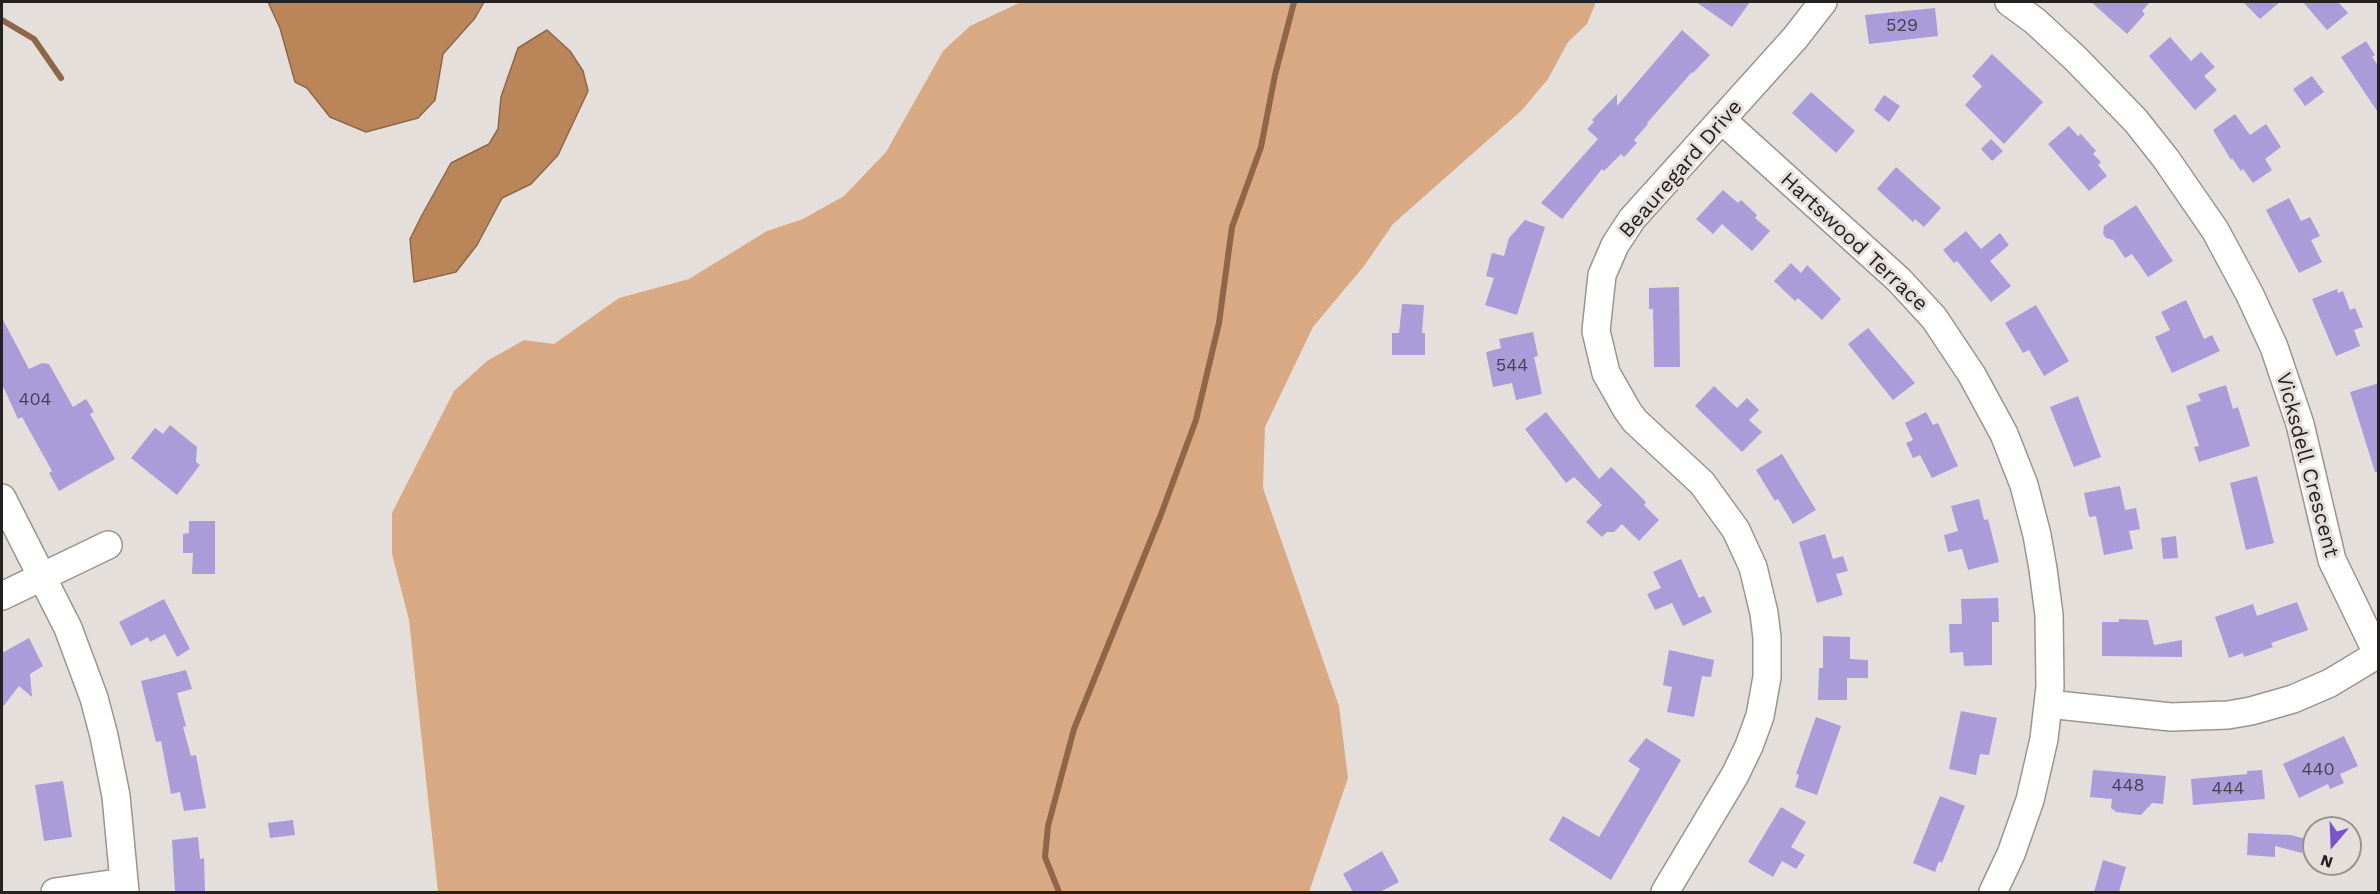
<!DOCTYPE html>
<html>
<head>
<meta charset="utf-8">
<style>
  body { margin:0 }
  #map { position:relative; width:2380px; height:894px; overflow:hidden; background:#e5dfdb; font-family:"Work Sans",sans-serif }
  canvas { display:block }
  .frame { position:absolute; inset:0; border:3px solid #242221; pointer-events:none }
  .north { position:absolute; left:2302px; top:816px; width:60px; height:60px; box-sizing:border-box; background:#e5dfdb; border:2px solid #989391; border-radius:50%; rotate:199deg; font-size:16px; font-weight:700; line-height:24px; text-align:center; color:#242221 }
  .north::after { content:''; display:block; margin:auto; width:21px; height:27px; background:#7a54ce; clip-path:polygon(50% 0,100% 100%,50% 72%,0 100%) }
</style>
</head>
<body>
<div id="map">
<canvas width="2380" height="894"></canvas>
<div class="frame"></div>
<div class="north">N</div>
</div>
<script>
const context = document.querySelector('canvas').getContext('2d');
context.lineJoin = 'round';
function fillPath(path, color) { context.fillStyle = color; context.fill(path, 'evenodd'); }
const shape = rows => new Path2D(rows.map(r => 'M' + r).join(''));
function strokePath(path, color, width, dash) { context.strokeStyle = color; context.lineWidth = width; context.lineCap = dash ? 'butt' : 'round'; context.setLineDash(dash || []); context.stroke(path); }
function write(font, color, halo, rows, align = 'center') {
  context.font = font + ' "Work Sans",sans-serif'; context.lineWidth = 6; context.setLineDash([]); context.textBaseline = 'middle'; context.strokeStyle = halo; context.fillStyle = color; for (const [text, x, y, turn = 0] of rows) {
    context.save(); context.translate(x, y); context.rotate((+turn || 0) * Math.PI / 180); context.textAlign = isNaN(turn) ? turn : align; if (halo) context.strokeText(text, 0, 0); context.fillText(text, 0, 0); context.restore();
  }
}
const green = shape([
  [1021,2,1596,2,1587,24,1568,42,1548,79,1522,110,1393,224,1364,266,1313,327,1265,427,1263,488,1339,706,1348,778,1309,892,438,892,409,620,392,554,392,513,454,391,487,361,524,340,554,344,619,298,689,279,767,231,803,219,844,196,886,152,943,51,970,26]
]);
const water = shape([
  [268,2,484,2,475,18,443,54,435,100,418,118,366,132,330,117,307,88,295,82,280,28,268,2],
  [547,30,570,51,583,71,588,91,558,155,531,184,502,198,477,245,456,272,414,282,410,239,422,215,451,163,489,144,498,129,501,97,518,48,547,30]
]);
const stream = shape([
  [2,20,34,39,61,78],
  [1059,892,1045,857,1048,826,1074,729,1160,517,1196,420,1219,323,1232,227,1261,147,1275,75,1294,2]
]);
const building = shape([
  [1696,2,1750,2,1732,27],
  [2091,2,2150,2,2142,11,2145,14,2127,34],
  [2243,2,2280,2,2260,19],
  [2303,2,2338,2,2348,13,2327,30],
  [1935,8,1938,36,1869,44,1865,15],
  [1682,30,1710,55,1693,73,1692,72,1647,123,1648,124,1634,140,1637,143,1624,157,1621,154,1604,171,1602,169,1562,219,1541,203,1598,139,1587,129,1594,122,1592,120,1617,94,1617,106],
  [2170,37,2191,61,2201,52,2215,67,2204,76,2217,90,2195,110,2149,56],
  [2366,41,2375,55,2372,57,2379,67,2379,114,2341,57],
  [1992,54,2043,102,2004,144,1965,105,1982,86,1972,76],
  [2312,76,2324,92,2305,106,2293,89],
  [1811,92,1855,131,1836,153,1792,113],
  [1884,95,1900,106,1889,122,1874,110],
  [2235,114,2250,135,2266,124,2281,147,2265,159,2272,170,2253,183,2243,169,2241,171,2232,158,2231,160,2213,130],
  [2069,126,2078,136,2081,134,2096,151,2093,154,2101,162,2098,165,2107,176,2089,191,2048,144],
  [1991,139,2003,151,1992,161,1981,149],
  [1896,167,1941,208,1924,227,1915,219,1913,222,1877,189],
  [1723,190,1738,203,1741,200,1757,215,1755,218,1770,231,1752,251,1722,224,1713,234,1696,219],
  [2289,198,2301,221,2310,217,2320,236,2311,240,2322,262,2299,273,2266,210],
  [2136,205,2173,261,2148,277,2132,254,2125,258,2113,240,2106,238,2103,234,2104,226],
  [1525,220,1545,227,1517,315,1485,305,1494,278,1486,276,1492,253,1504,256,1509,238],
  [1966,231,1981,249,2000,233,2009,245,1990,261,2011,286,1991,302,1957,261,1954,263,1943,250],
  [1791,263,1801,273,1807,265,1841,299,1822,320,1798,298,1795,301,1774,281],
  [1679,287,1680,367,1654,367,1653,309,1649,309,1649,288],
  [2337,289,2338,293,2343,291,2350,310,2355,308,2363,327,2354,330,2360,346,2336,356,2312,299],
  [2186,300,2204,339,2212,335,2220,351,2172,373,2155,337,2170,330,2161,312],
  [1402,304,1424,305,1422,333,1425,333,1425,355,1392,355,1392,333,1399,333],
  [2036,305,2069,361,2044,376,2029,350,2023,353,2005,323],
  [2,318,29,369,42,363,49,364,73,407,86,399,94,412,90,414,115,459,59,491,49,473,52,471,22,417,18,419,2,384],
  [1868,328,1915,383,1893,400,1848,344],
  [1533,332,1538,356,1534,357,1542,394,1516,400,1512,383,1493,387,1486,352,1501,348,1499,339],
  [2379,383,2379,472,2375,472,2350,392],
  [2226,385,2233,409,2238,407,2250,446,2199,462,2194,447,2199,446,2186,406,2201,401,2198,394],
  [1714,386,1737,408,1747,398,1759,410,1749,420,1762,432,1742,452,1695,406],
  [2078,396,2101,457,2074,467,2050,407],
  [1546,412,1599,479,1611,467,1646,502,1644,505,1659,520,1639,541,1622,524,1614,532,1607,532,1602,537,1586,522,1602,505,1574,477,1566,483,1525,429],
  [1926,412,1933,425,1938,423,1958,466,1932,478,1920,455,1913,458,1906,443,1913,440,1905,423],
  [170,425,197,447,196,462,200,465,177,495,131,458,155,428,163,434],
  [1782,454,1816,510,1793,524,1778,499,1775,501,1756,470],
  [2257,476,2274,543,2246,550,2230,483],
  [2120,486,2125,510,2136,508,2140,529,2129,531,2133,549,2104,555,2096,516,2089,517,2084,493],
  [1979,499,1984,520,1988,519,1999,562,1968,570,1962,549,1948,552,1944,535,1958,531,1951,506],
  [189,521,215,521,215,574,192,574,193,553,183,553,183,534,189,533],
  [1825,534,1833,559,1843,556,1848,571,1836,574,1843,595,1817,603,1799,542],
  [2176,536,2178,558,2163,559,2161,538],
  [1681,559,1699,598,1704,596,1712,612,1683,626,1672,603,1655,610,1647,594,1661,588,1653,572],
  [1998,598,1999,622,1992,622,1992,665,1964,666,1963,652,1950,653,1949,624,1962,624,1961,599],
  [164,599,190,649,177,657,165,634,150,642,148,637,131,646,119,622],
  [2297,602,2308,630,2271,643,2273,647,2244,657,2243,653,2229,658,2215,617,2253,604,2257,616],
  [2119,619,2148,620,2154,645,2182,640,2182,657,2102,656,2102,622,2119,622],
  [1823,636,1850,637,1850,659,1868,660,1868,678,1847,678,1847,700,1818,700,1819,668,1823,668],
  [29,638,43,666,30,674,32,697,19,686,2,708,2,653],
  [1669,650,1714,660,1711,677,1702,676,1694,717,1667,712,1672,687,1663,685],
  [186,670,192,689,177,693,186,726,183,727,191,756,196,755,206,808,184,811,180,792,171,794,161,741,156,742,141,681],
  [1961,711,1997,718,1989,755,1980,754,1976,775,1949,769],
  [1816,717,1841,726,1817,795,1795,787,1799,775,1796,774],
  [2344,736,2358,766,2340,774,2344,783,2330,789,2328,784,2299,798,2283,764],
  [1646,738,1681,760,1611,880,1549,840,1563,816,1599,837,1640,769,1628,761],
  [2093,770,2166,776,2163,804,2152,803,2141,815,2116,812,2111,808,2112,799,2090,797],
  [2262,770,2265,799,2193,805,2191,779,2247,774,2247,771],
  [63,781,72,837,44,841,35,785],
  [1940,796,1965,806,1942,863,1939,861,1935,872,1913,863],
  [1781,807,1806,822,1791,847,1805,855,1796,869,1782,861,1773,877,1748,862],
  [293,820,295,835,270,838,268,823],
  [2248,833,2291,835,2306,839,2302,853,2275,846,2275,857,2247,855],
  [198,837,200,859,204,858,205,891,175,892,172,840],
  [1382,851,1399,882,1380,892,1353,892,1343,874],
  [2103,860,2126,867,2119,892,2094,892]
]);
const minor = shape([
  [2009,2,2035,21,2076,59,2136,121,2166,159,2215,230,2250,295,2274,347,2300,424,2332,560,2378,655],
  [1722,120,1899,280,1934,318,1972,375,2004,434,2024,485,2037,535,2043,569,2049,615,2050,687,2044,739,2030,800,2011,854,1993,892],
  [2,498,68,628,94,698,104,736,116,796,125,892],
  [2,596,108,545],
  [2048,704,2171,717,2228,715,2251,711,2293,699,2330,683,2378,654],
  [55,892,124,882],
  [1665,892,1735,775,1749,746,1760,716,1767,677,1767,638,1764,613,1753,567,1736,530,1702,483,1635,421,1627,410,1606,373,1596,331,1602,275,1615,245,1632,219,1795,38,1823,2]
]);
const numberNames = [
  ["529",1902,26],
  ["544",1512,366],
  ["404",35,400],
  ["440",2318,770],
  ["448",2128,786],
  ["444",2228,789]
];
const streetNames = [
  ["Beauregard Drive",1681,169,-49],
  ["Hartswood Terrace",1854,242,43],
  ["Vicksdell Crescent",2307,465,75]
];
fillPath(green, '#d8a983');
fillPath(water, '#ba8559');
strokePath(water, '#8d6748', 1.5);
strokePath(stream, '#8d6748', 6);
fillPath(building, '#aa9cd9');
strokePath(minor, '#9b9591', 30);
strokePath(minor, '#fff', 27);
write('18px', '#46404f', null, numberNames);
write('21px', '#242221', '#e5dfdb', streetNames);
</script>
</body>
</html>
